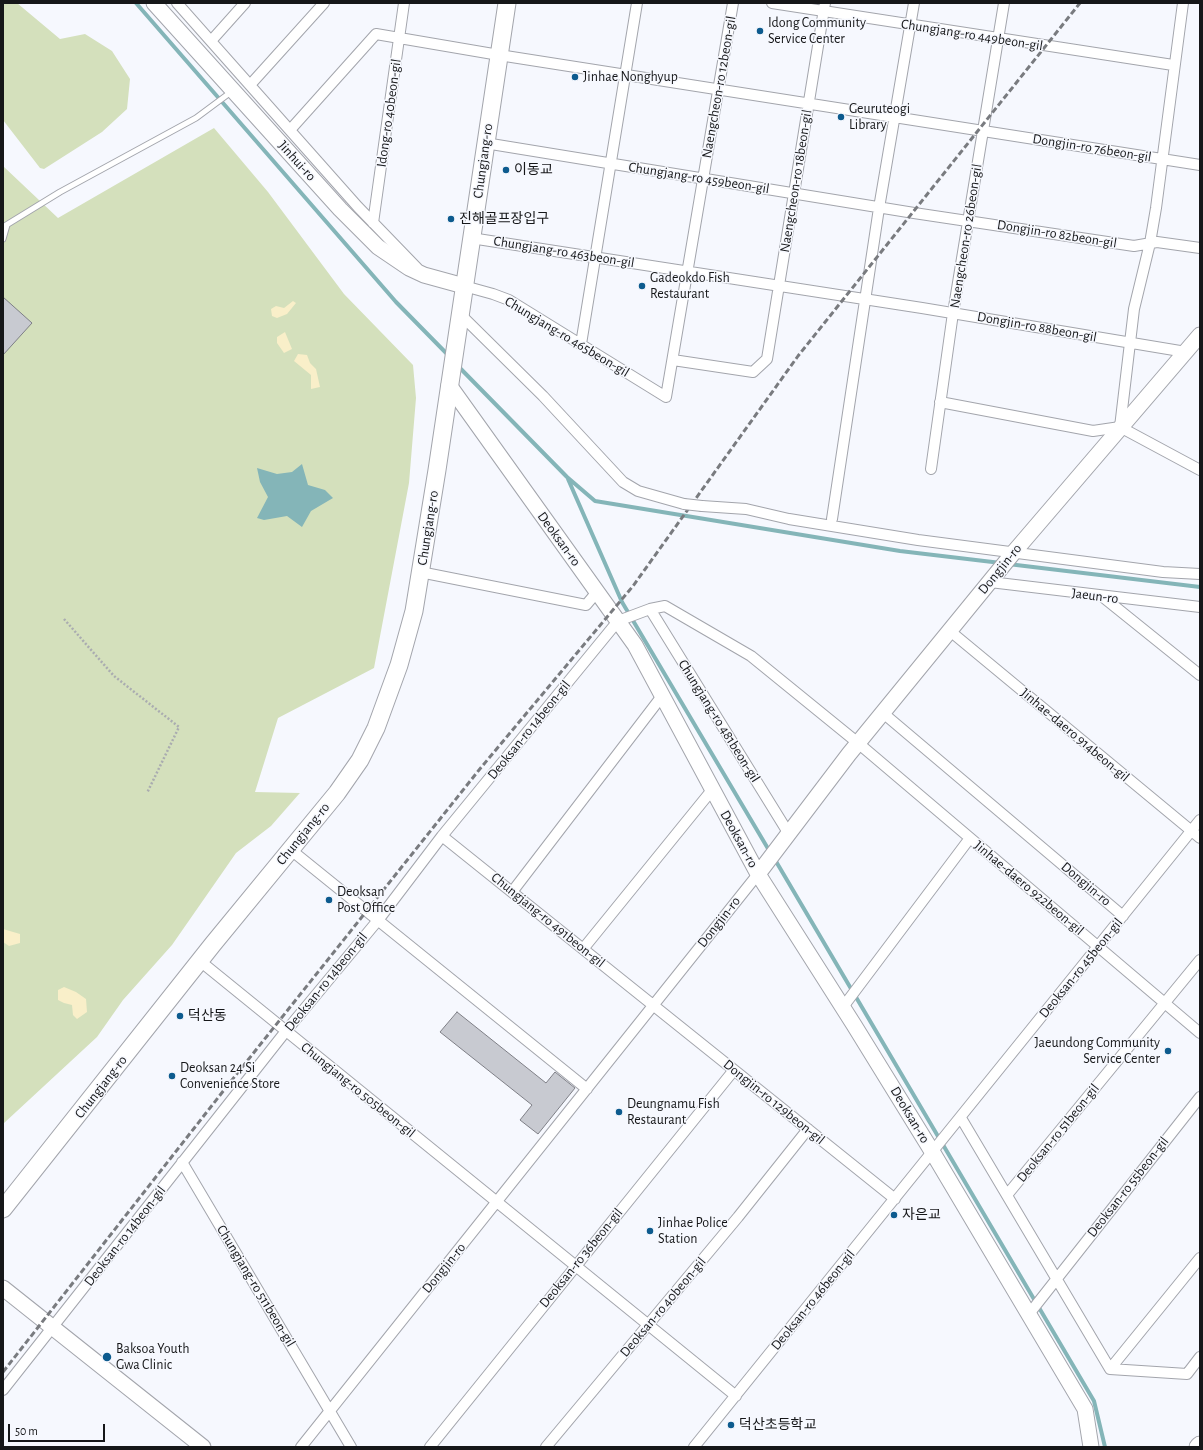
<!DOCTYPE html>
<html>
<head>
<meta charset="utf-8">
<style>
  body { margin:0 }
  #map { position:relative; width:1203px; height:1450px; overflow:hidden; background:#f6f8fe; font-family:"Alegreya Sans",sans-serif }
  canvas { display:block }
  .frame { position:absolute; inset:0; border:4px solid #161719; pointer-events:none }
  .scale { position:absolute; left:8px; top:1424px; width:97px; height:18px; box-sizing:border-box; border:2px solid #161719; border-top:0; padding-left:5px; font-size:12px; line-height:14px; white-space:nowrap; color:#161719; -webkit-text-stroke:3px #f6f8fe; paint-order:stroke }
</style>
</head>
<body>
<div id="map">
<canvas width="1203" height="1450"></canvas>
<div class="frame"></div>
<div class="scale">50 m</div>
</div>
<script>
const context = document.querySelector('canvas').getContext('2d');
context.lineJoin = 'round';
function fillPath(path, color) { context.fillStyle = color; context.fill(path, 'evenodd'); }
const shape = rows => new Path2D(rows.map(r => 'M' + r).join(''));
function strokePath(path, color, width, dash) { context.strokeStyle = color; context.lineWidth = width; context.lineCap = dash ? 'butt' : 'round'; context.setLineDash(dash || []); context.stroke(path); }
function write(font, color, halo, rows, align = 'center') {
  context.font = font + ' "Alegreya Sans","Noto Sans KR",sans-serif'; context.lineWidth = 3; context.setLineDash([]); context.textBaseline = 'middle'; context.strokeStyle = halo; context.fillStyle = color; for (const [text, x, y, turn = 0] of rows) {
    context.save(); context.translate(x, y); context.rotate((+turn || 0) * Math.PI / 180); context.textAlign = isNaN(turn) ? turn : align; if (halo) context.strokeText(text, 0, 0); context.fillText(text, 0, 0); context.restore();
  }
}
const green = shape([
  [3,3,17,3,60,39,85,34,112,51,130,79,127,109,102,132,44,169,40,168,3,120],
  [214,128,268,192,344,294,413,365,416,398,409,483,374,668,278,718,255,792,300,793,299,794,271,826,236,853,172,945,123,1000,97,1037,3,1124,3,166,58,218]
]);
const sand = shape([
  [293,301,296,303,287,314,277,318,272,316,271,309,276,306,284,308],
  [285,332,292,349,284,353,277,343,277,337],
  [298,354,307,355,310,363,316,369,320,387,311,389,311,375,294,361],
  [3,929,20,934,20,943,9,946,3,942],
  [64,987,76,992,86,999,87,1012,77,1019,73,1015,72,1005,64,1003,58,1000,58,990]
]);
const water = shape([
  [302,464,308,485,325,490,333,498,311,511,302,527,287,516,264,520,257,518,268,497,260,482,257,468,277,474,292,472]
]);
const stream = shape([
  [136,3,396,302,450,357],
  [457,365,567,477,595,501,900,551,1001,563],
  [568,479,622,602,770,852],
  [1008,564,1200,587],
  [774,858,1094,1401,1105,1447]
]);
const building = shape([
  [3,297,32,323,3,355,3,297],
  [457,1012,546,1083,555,1072,575,1088,538,1134,520,1120,532,1105,440,1032,457,1012]
]);
const path = shape([
  [64,619,114,676,179,727,147,793]
]);
const lane = shape([
  [3,227,60,192,196,118,231,92],
  [3,239,7,225]
]);
const street = shape([
  [177,3,358,207,417,268],
  [772,3,1173,65],
  [211,41,245,3],
  [250,85,324,3],
  [290,130,376,34,499,55,1200,165],
  [485,143,914,213,1134,246,1157,242,1200,248],
  [373,223,404,3],
  [471,238,922,308,1186,352],
  [464,286,493,294,509,300,666,397,733,3],
  [460,314,543,396,623,482,638,491,684,504],
  [581,344,637,3],
  [673,360,753,372,767,359,825,3],
  [940,402,1093,431,1120,427],
  [1120,427,1134,309,1150,243,1156,208,1183,3],
  [1120,427,1200,470],
  [931,469,953,313,1004,3],
  [702,506,746,509,789,519,918,540,1163,572,1200,574],
  [832,519,879,208,914,3],
  [420,572,586,605,597,592],
  [990,582,1200,607],
  [1103,597,1200,675],
  [650,609,789,834],
  [950,631,1200,838],
  [883,713,1123,916],
  [442,836,895,1199],
  [291,850,587,1089],
  [512,892,662,696],
  [583,949,712,790],
  [200,961,736,1396],
  [843,1007,970,838],
  [961,1118,1110,1369],
  [182,1162,351,1447],
  [1007,1195,1200,960],
  [1029,1314,1200,1097],
  [1110,1369,1200,1258],
  [1110,1369,1187,1374,1200,1357],
  [3,1390,286,1031,379,919,442,836,618,621,650,609,665,606,751,656,858,743,1200,1033],
  [301,1447,758,874],
  [430,1447,734,1070],
  [546,1447,738,1217,808,1129],
  [694,1447,1200,820]
]);
const secondary = shape([
  [154,3,340,209,378,247,409,268,424,275,464,286],
  [449,385,635,645,758,874,854,1025,933,1153,1085,1409,1091,1447],
  [758,874,849,754,1014,552,1200,335],
  [3,1288,203,1447]
]);
const primary = shape([
  [3,1209,213,944,337,793,360,760,376,728,399,665,414,611,437,470,507,3],
  [1198,1447,1200,1445]
]);
const rail = shape([
  [3,1372,228,1085,479,770,633,586,798,356,1080,3]
]);
const streetBridge = shape([
  [684,504,702,506]
]);
const markers = [
  [760,31,4,"#0d5b8e"],
  [575,77,4,"#0d5b8e"],
  [841,117,4,"#0d5b8e"],
  [506,170,4,"#0d5b8e"],
  [451,219,4,"#0d5b8e"],
  [642,286,4,"#0d5b8e"],
  [329,900,4,"#0d5b8e"],
  [180,1016,4,"#0d5b8e"],
  [1168,1051,4,"#0d5b8e"],
  [172,1076,4,"#0d5b8e"],
  [619,1112,4,"#0d5b8e"],
  [894,1215,4,"#0d5b8e"],
  [650,1231,4,"#0d5b8e"],
  [107,1357,5,"#0d5b8e"],
  [731,1425,4,"#0d5b8e"]
];
const poiNames = [
  ["Idong Community",768,23],
  ["Service Center",768,39],
  ["Jinhae Nonghyup",583,77],
  ["Geuruteogi",849,109],
  ["Library",849,125],
  ["이동교",514,170],
  ["진해골프장입구",459,219],
  ["Gadeokdo Fish",650,278],
  ["Restaurant",650,294],
  ["Deoksan",337,892],
  ["Post Office",337,908],
  ["덕산동",188,1016],
  ["Jaeundong Community",1160,1043,"right"],
  ["Service Center",1160,1059,"right"],
  ["Deoksan 24 Si",180,1068],
  ["Convenience Store",180,1084],
  ["Deungnamu Fish",627,1104],
  ["Restaurant",627,1120],
  ["자은교",902,1215],
  ["Jinhae Police",658,1223],
  ["Station",658,1239],
  ["Baksoa Youth",116,1349],
  ["Gwa Clinic",116,1365],
  ["덕산초등학교",739,1425]
];
const streetNames = [
  ["Chungjang-ro 449beon-gil",972,35,9],
  ["Naengcheon-ro 12beon-gil",719,87,-80],
  ["Idong-ro 40beon-gil",389,113,-82],
  ["Dongjin-ro 76beon-gil",1092,148,9],
  ["Jinhui-ro",297,161,48],
  ["Chungjang-ro",483,161,-82],
  ["Chungjang-ro 459beon-gil",699,178,9],
  ["Naengcheon-ro 18beon-gil",796,181,-81],
  ["Dongjin-ro 82beon-gil",1057,234,9],
  ["Naengcheon-ro 26beon-gil",966,236,-81],
  ["Chungjang-ro 463beon-gil",564,252,9],
  ["Dongjin-ro 88beon-gil",1037,327,10],
  ["Chungjang-ro 465beon-gil",567,337,31],
  ["Chungjang-ro",428,528,-81],
  ["Deoksan-ro",559,539,54],
  ["Dongjin-ro",1000,569,-51],
  ["Jaeun-ro",1095,596,7],
  ["Chungjang-ro 481beon-gil",719,721,58],
  ["Deoksan-ro 14beon-gil",529,730,-51],
  ["Jinhae-daero 914beon-gil",1075,735,40],
  ["Chungjang-ro",303,834,-51],
  ["Deoksan-ro",739,839,61],
  ["Dongjin-ro",1086,884,40],
  ["Jinhae-daero 922beon-gil",1029,888,40],
  ["Chungjang-ro 491beon-gil",548,920,39],
  ["Dongjin-ro",719,922,-52],
  ["Deoksan-ro 45beon-gil",1081,968,-51],
  ["Deoksan-ro 14beon-gil",326,982,-51],
  ["Chungjang-ro",101,1087,-52],
  ["Chungjang-ro 505beon-gil",358,1090,39],
  ["Dongjin-ro 129beon-gil",774,1102,39],
  ["Deoksan-ro",910,1115,59],
  ["Deoksan-ro 51beon-gil",1058,1133,-51],
  ["Deoksan-ro 55beon-gil",1128,1187,-52],
  ["Deoksan-ro 14beon-gil",125,1236,-52],
  ["Deoksan-ro 36beon-gil",581,1258,-51],
  ["Dongjin-ro",444,1268,-51],
  ["Chungjang-ro 511beon-gil",256,1286,59],
  ["Deoksan-ro 46beon-gil",813,1300,-51],
  ["Deoksan-ro 40beon-gil",663,1307,-50]
];
fillPath(green, '#d4e0bc');
fillPath(sand, '#f9efc9');
fillPath(water, '#84b5b8');
strokePath(stream, '#84b5b8', 4);
fillPath(building, '#c8cad1');
strokePath(building, '#7e7f86', 1);
strokePath(lane, '#a3a5ac', 7);
strokePath(street, '#a3a5ac', 12);
strokePath(secondary, '#a3a5ac', 17);
strokePath(primary, '#a3a5ac', 19);
strokePath(path, '#aaacb0', 2.5, [2, 2]);
strokePath(lane, '#fff', 5);
strokePath(street, '#fff', 10);
strokePath(secondary, '#fff', 15);
strokePath(primary, '#fff', 17);
strokePath(rail, '#797b7f', 3, [6, 3]);
strokePath(streetBridge, '#a3a5ac', 12, []);
strokePath(streetBridge, '#fff', 10);
for (const [x, y, r, color] of markers) { const dot = new Path2D(); dot.arc(x, y, r, 0, 2 * Math.PI); context.fillStyle = color; context.fill(dot); strokePath(dot, '#f6f8fe', 1.5); }
write('14px', '#161719', '#f6f8fe', poiNames, 'left');
write('14px', '#161719', '#f6f8fe', streetNames);
</script>
</body>
</html>
